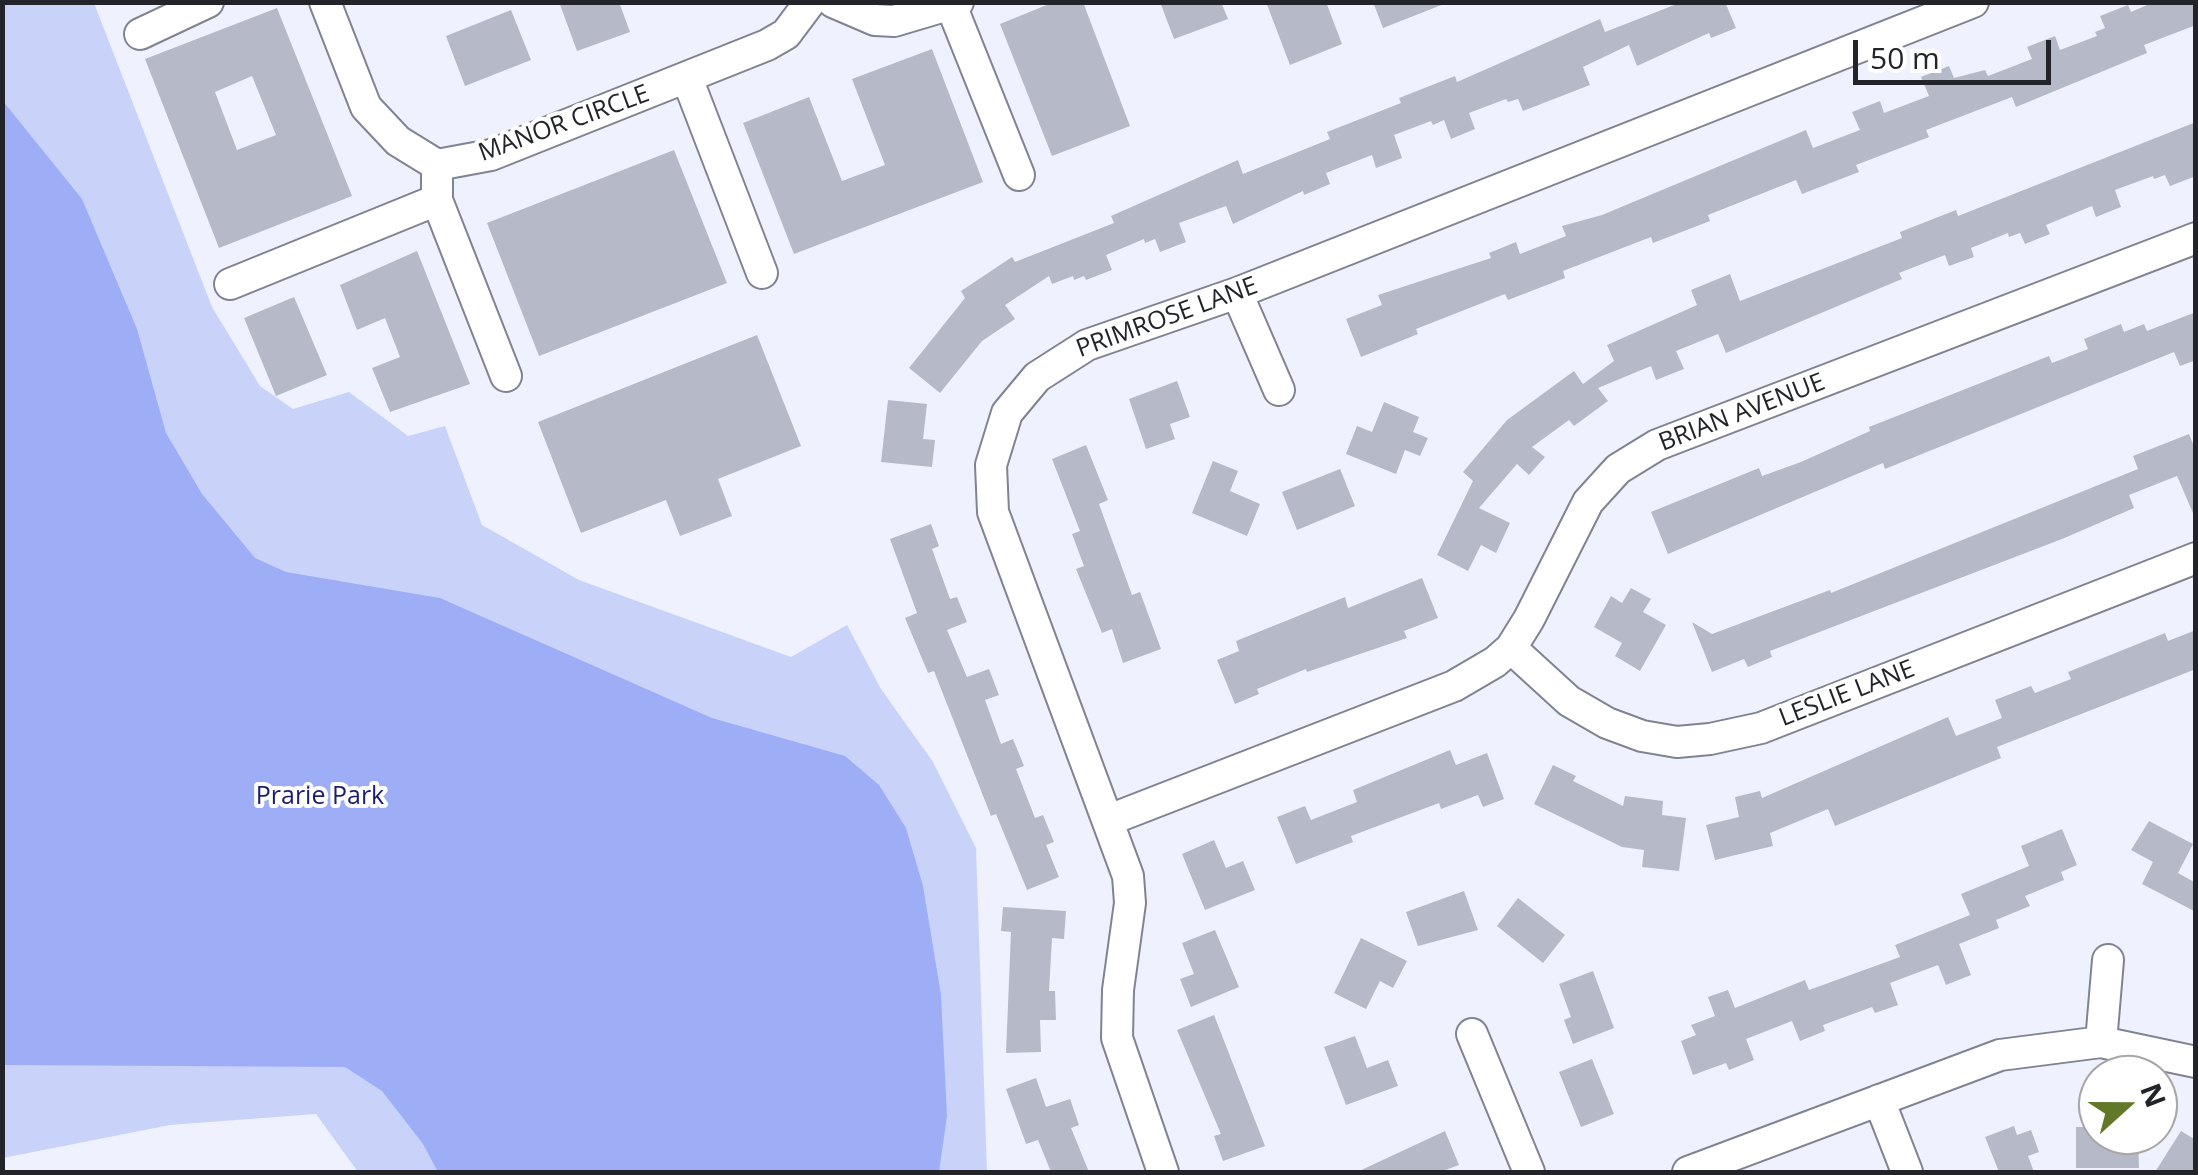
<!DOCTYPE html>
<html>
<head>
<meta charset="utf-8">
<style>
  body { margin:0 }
  #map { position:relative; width:2198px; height:1175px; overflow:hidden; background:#eff2fe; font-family:"Open Sans",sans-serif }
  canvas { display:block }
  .frame { position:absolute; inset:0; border:5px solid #222429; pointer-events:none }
  .north { position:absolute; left:2078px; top:1055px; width:100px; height:100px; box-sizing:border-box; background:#fff; border:2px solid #a7a7a9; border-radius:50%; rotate:69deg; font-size:28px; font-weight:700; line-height:40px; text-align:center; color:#222429 }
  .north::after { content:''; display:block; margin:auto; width:35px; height:45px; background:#627829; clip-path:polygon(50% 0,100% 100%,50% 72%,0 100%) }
  .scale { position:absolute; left:1853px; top:40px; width:198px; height:45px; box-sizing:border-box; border:5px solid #222429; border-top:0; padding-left:12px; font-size:30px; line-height:35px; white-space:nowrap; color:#222429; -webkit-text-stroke:8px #fff; paint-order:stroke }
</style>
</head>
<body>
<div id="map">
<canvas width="2198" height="1175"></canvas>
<div class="frame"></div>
<div class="north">N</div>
<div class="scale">50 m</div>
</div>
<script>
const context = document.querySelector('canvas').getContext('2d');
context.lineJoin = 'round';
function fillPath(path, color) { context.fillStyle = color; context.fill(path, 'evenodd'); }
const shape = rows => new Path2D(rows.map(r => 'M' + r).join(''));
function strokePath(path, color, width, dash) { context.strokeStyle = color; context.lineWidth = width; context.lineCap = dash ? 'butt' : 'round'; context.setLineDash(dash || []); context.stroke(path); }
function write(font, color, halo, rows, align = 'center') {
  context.font = font + ' "Open Sans",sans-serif'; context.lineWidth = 8; context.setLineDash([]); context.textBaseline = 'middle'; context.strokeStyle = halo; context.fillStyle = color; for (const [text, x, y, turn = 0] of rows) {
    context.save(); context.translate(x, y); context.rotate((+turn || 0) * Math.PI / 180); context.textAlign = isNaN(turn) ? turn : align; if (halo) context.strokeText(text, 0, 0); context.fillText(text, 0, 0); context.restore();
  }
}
const green = shape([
  [3,3,94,3,212,307,260,386,293,409,349,392,408,436,445,426,482,525,579,580,791,657,847,625,881,689,933,762,976,848,987,1172,358,1172,316,1114,170,1125,3,1158]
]);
const water = shape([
  [2,100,82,199,137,329,166,433,202,494,255,558,286,572,440,598,712,718,845,756,879,785,906,828,923,886,941,995,947,1116,939,1172,438,1172,423,1144,382,1091,345,1067,3,1065]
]);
const building = shape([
  [559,2,619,2,630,32,577,51],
  [1054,2,1083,2,1130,126,1052,156,1000,24],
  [1160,2,1221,2,1228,19,1174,39],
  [1266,2,1326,2,1342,44,1290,65],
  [1373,2,1444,2,1444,4,1383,28],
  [1682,2,1725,2,1736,28,1711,38,1709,33,1637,66,1629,45,1583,67,1590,85,1523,111,1518,99,1508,102,1506,99,1469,113,1475,129,1451,139,1444,120,1433,125,1431,121,1394,135,1402,158,1376,168,1372,155,1326,173,1330,184,1304,195,1303,191,1233,224,1226,206,1179,223,1186,242,1160,252,1155,239,1145,243,1144,239,1106,255,1112,270,1086,280,1084,276,1074,280,1073,276,1052,284,1049,276,1005,305,1015,319,982,341,940,393,909,368,965,298,961,291,1012,257,1015,262,1114,223,1111,216,1238,160,1243,174,1330,139,1327,132,1401,103,1399,98,1455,76,1457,82,1600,19,1605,32],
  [2154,2,2196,2,2196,25,2144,45,2147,53,2016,107,2012,97,1926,130,1929,137,1856,165,1859,172,1802,194,1796,180,1708,215,1710,221,1653,243,1651,237,1563,271,1565,278,1508,300,1505,294,1416,329,1418,334,1361,357,1346,319,1382,305,1378,295,1491,258,1489,253,1516,242,1520,254,1566,236,1562,226,1602,215,1806,130,1813,148,1860,130,1852,112,1880,101,1884,113,1929,96,1921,77,1949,66,1954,78,1985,70,1988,76,2032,59,2027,47,2055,36,2060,50,2097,36,2095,32,2105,28,2100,16,2128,5,2131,12],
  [277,8,352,196,219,248,145,59],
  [252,76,276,135,237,150,215,92],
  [511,10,531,60,465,86,446,36],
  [932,49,983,182,794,254,743,123,809,97,842,181,885,165,852,79],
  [2196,122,2196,176,2170,186,2165,175,2154,179,2153,176,2115,190,2121,207,2096,217,2092,206,2046,225,2050,234,2025,244,2020,233,2009,237,2008,233,1971,248,1974,257,1949,266,1945,255,1899,273,1902,279,1726,353,1718,334,1676,351,1684,369,1656,380,1651,366,1598,388,1608,401,1574,426,1569,420,1532,447,1545,457,1529,475,1517,464,1479,508,1510,523,1496,553,1481,545,1468,571,1437,555,1473,481,1463,472,1507,420,1574,371,1583,384,1614,361,1607,345,1697,305,1691,290,1730,274,1740,301,1902,238,1900,232,1956,210,1958,216],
  [674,150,727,283,539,356,487,223],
  [417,251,470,384,390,412,372,368,400,357,385,318,357,330,340,285],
  [294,297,327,375,276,396,244,318],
  [2196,312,2196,360,2180,366,2174,352,1885,469,1883,463,1668,554,1651,512,1759,468,1762,476,1801,462,1870,431,1869,427,2049,356,2052,363,2088,349,2084,339,2121,324,2124,332,2144,324,2147,331],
  [757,335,801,446,718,479,732,516,680,536,666,500,581,533,538,422],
  [1177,381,1190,417,1170,424,1175,439,1146,449,1129,399],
  [888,400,927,404,923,439,935,440,932,467,881,462],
  [1384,402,1419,417,1413,432,1428,438,1420,456,1405,450,1396,474,1346,454,1357,426,1372,432],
  [2189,434,2196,451,2196,520,2177,476,2129,495,2134,508,2062,539,1770,651,1772,657,1748,667,1744,659,1712,672,1692,622,1712,634,1830,590,1831,593,2138,469,2133,456],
  [1086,445,1108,500,1099,504,1132,595,1140,592,1161,649,1123,663,1112,629,1102,633,1076,569,1084,566,1072,534,1080,531,1052,459],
  [1213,461,1238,471,1230,491,1260,504,1247,536,1192,513],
  [1340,469,1355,506,1297,530,1282,492],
  [931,524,939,546,932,549,950,599,957,597,967,622,947,630,967,677,989,669,999,695,985,700,1001,744,1013,739,1024,766,1016,769,1035,818,1043,815,1054,842,1046,845,1059,877,1027,890,996,814,991,816,934,671,928,673,905,618,917,613,890,539],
  [1422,578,1438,618,1404,631,1407,638,1307,672,1306,669,1257,689,1259,694,1235,704,1217,660,1239,651,1236,641,1345,597,1348,608],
  [1631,588,1651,599,1643,612,1666,625,1640,671,1615,656,1622,643,1594,627,1611,596,1622,603],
  [2196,630,2196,669,1997,747,2001,758,1835,826,1828,809,1770,833,1773,846,1715,860,1706,825,1739,817,1735,797,1760,791,1762,798,1948,717,1956,736,2002,718,1995,700,2031,686,2035,693,2071,679,2068,672,2165,633,2168,641],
  [1450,750,1456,765,1487,753,1504,799,1483,807,1478,795,1441,809,1439,803,1351,836,1353,842,1296,864,1277,817,1305,806,1311,820,1357,802,1353,790],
  [1553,765,1576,776,1573,781,1623,806,1625,796,1663,801,1662,815,1686,818,1679,871,1642,867,1644,850,1622,847,1534,804],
  [2149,821,2193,844,2178,873,2196,883,2196,912,2142,884,2153,862,2131,850],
  [2062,829,2077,865,2061,872,2064,880,2025,896,2030,906,1996,920,1999,928,1959,944,1971,975,1946,985,1938,965,1890,983,1898,1005,1875,1013,1872,1007,1823,1025,1825,1031,1800,1041,1792,1021,1746,1039,1754,1060,1729,1070,1726,1063,1693,1075,1681,1041,1696,1035,1691,1025,1715,1016,1708,997,1728,990,1735,1008,1805,980,1809,990,1900,957,1895,945,1970,915,1961,894,2029,866,2021,846],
  [1214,840,1226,868,1243,861,1255,890,1205,910,1182,854],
  [1464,891,1478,930,1418,946,1406,912],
  [1518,898,1565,935,1543,963,1497,926],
  [1003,907,1066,911,1064,939,1052,938,1049,991,1055,991,1056,1020,1040,1020,1041,1052,1006,1053,1011,932,1001,931],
  [1215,930,1239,987,1191,1007,1180,979,1194,974,1182,943],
  [1361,938,1407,961,1393,988,1380,981,1366,1009,1334,993],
  [1593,971,1614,1028,1573,1044,1564,1020,1571,1017,1559,984],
  [1214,1015,1265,1146,1223,1161,1214,1136,1221,1134,1177,1030],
  [1355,1036,1367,1068,1388,1060,1398,1086,1346,1105,1324,1047],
  [1592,1059,1614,1114,1581,1127,1559,1072],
  [1036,1078,1046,1107,1070,1099,1079,1125,1071,1128,1089,1172,1051,1172,1038,1140,1026,1144,1006,1089],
  [2014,1126,2017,1135,2031,1130,2039,1152,2028,1156,2034,1172,1999,1172,1985,1137],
  [2076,1127,2098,1127,2098,1135,2138,1135,2139,1168,2076,1168],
  [1445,1131,1459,1165,1440,1172,1357,1172],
  [2181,1131,2196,1140,2196,1172,2155,1172]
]);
const minor = shape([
  [325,2,366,107,398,141,437,165,491,155,767,45,786,34,810,2],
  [833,2,875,20,894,21,958,2],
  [951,5,1019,175],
  [140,34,208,2],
  [687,78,762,273],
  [437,165,437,200,506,376],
  [230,284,437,200],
  [1237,293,1279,390],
  [1511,648,1569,701,1607,723,1642,736,1677,742,1710,739,1761,728,2196,558],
  [1109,820,1454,686,1495,662,1511,648,1529,619,1588,502,1618,469,1657,445,2196,238],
  [1472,1034,1529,1172],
  [2101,1042,2108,960],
  [1879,1100,1907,1172],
  [1163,1172,1117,1038,1118,990,1130,903,1128,876,993,512,991,465,1007,413,1037,377,1087,345,1237,293,1973,2],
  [1688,1172,2000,1055,2101,1042,2196,1062]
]);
const streetNames = [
  ["MANOR CIRCLE",564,124,-20],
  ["PRIMROSE LANE",1167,318,-20],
  ["BRIAN AVENUE",1742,413,-21],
  ["LESLIE LANE",1847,694,-21]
];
const parkNames = [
  ["Prarie Park",320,797]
];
fillPath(green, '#c9d3fa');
fillPath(water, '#9daef7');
fillPath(building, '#b6bac8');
strokePath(minor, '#808391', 34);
strokePath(minor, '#fff', 30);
write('25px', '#222429', '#fff', streetNames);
write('25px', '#1c1d6f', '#fff', parkNames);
</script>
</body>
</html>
